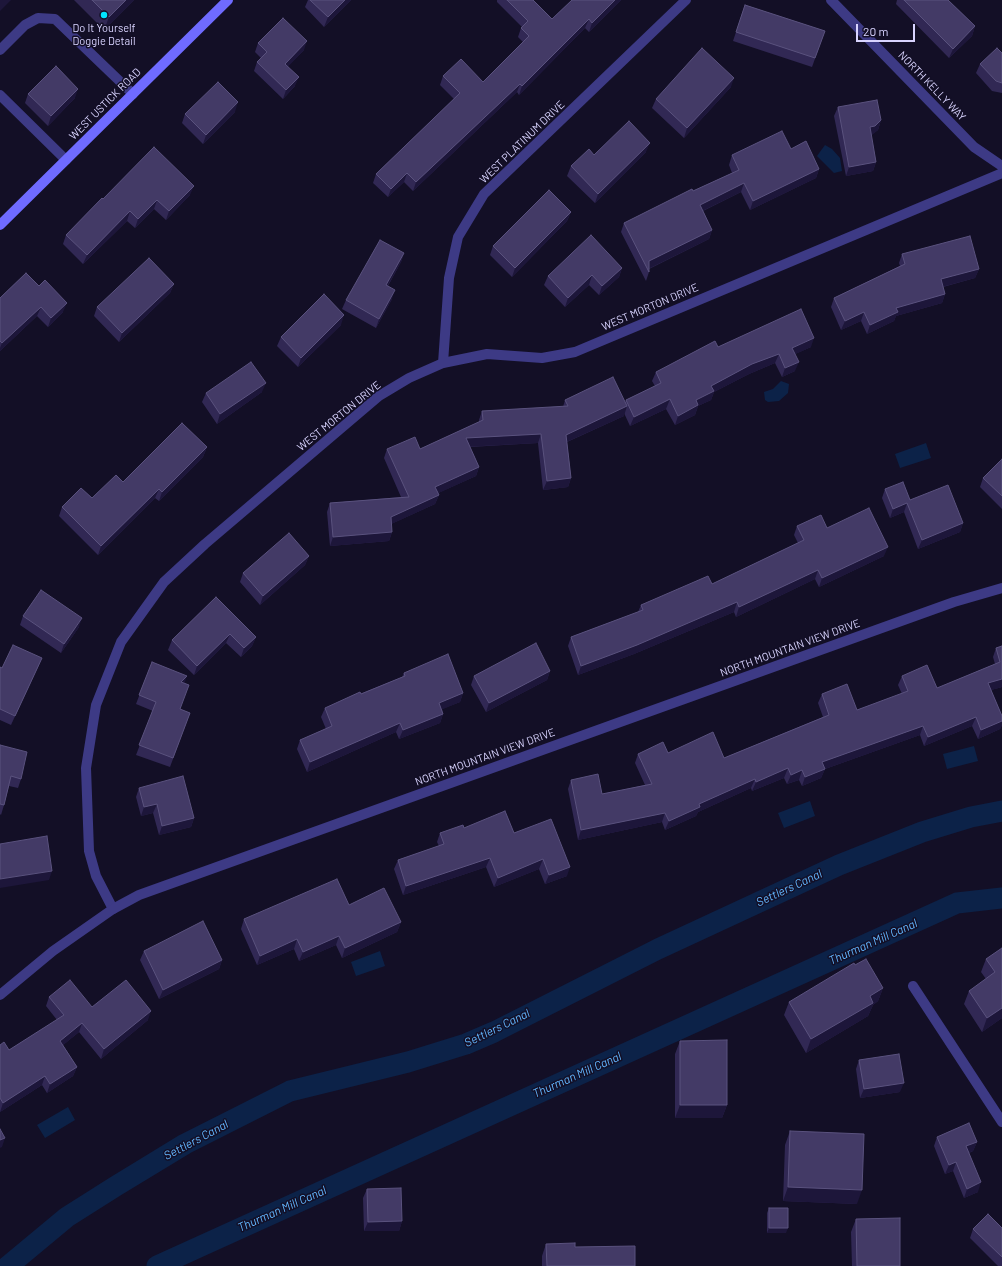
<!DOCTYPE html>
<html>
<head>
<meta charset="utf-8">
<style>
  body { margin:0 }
  #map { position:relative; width:1002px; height:1266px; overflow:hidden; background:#130f26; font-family:Barlow,sans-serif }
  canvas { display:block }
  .scale { position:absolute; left:856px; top:24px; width:59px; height:18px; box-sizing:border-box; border:2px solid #d9d4ff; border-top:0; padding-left:5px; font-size:12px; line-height:14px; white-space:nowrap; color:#d9d4ff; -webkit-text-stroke:3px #130f26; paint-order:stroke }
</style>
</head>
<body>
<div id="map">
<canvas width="1002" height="1266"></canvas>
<div class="scale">20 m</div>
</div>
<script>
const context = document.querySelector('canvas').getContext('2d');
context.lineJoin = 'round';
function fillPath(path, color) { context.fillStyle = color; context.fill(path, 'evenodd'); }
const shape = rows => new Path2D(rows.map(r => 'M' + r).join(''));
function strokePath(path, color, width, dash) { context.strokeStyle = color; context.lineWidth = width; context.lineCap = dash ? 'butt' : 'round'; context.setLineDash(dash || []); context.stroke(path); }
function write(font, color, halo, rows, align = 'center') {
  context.font = font + ' Barlow,sans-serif'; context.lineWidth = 3; context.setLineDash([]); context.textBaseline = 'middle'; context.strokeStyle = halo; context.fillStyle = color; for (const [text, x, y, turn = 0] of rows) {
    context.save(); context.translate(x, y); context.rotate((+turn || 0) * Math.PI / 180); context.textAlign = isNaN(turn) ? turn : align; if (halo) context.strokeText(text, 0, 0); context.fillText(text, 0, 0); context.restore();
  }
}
const water = shape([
  [825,145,832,149,840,158,842,171,834,173,817,156],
  [781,381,789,384,788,393,779,401,768,402,765,400,764,392,773,389],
  [926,443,931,458,900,468,895,454],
  [974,746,978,761,947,769,943,754],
  [810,801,815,816,784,828,778,813],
  [380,951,385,966,356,976,351,962],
  [68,1107,75,1120,45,1138,37,1125]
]);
const canal = shape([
  [8,1266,67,1217,116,1186,185,1144,290,1091,408,1062,466,1044,494,1032,658,949,839,865,922,832,971,817,1002,811],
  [157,1266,957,903,1002,898]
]);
const service = shape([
  [0,50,25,25,38,18,55,19,133,94],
  [0,95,66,160]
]);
const minor = shape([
  [831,0,974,147,1002,166],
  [443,363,449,278,458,237,484,194,686,0],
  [113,909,96,876,89,851,86,768,96,705,121,642,164,582,205,544,379,396,409,378,443,363,487,354,542,358,575,352,1002,173],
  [913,986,1002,1122]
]);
const tertiary = shape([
  [0,995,53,951,113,909,139,895,954,602,1002,588]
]);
const secondary = shape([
  [0,225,228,0]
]);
const wall = shape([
  [74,0,134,0,104,30],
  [308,0,351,0,324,27,305,7],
  [497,0,533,0,552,19,572,0,621,0,589,32,585,28,519,95,517,92,413,191,404,182,388,197,373,183,376,174,454,99,440,85,443,76,483,82,523,42,518,37,521,28,522,27,497,2],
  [897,0,948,0,975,26,972,36,949,58,896,4],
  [745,5,825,31,812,67,733,41],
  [258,43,304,50,288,66,295,86,283,99,254,71,257,62,261,58,255,52],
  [1002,53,1002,93,992,91,976,73,980,64],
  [731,87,684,138,652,108,656,99],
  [28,94,75,98,48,126,25,103],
  [838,107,881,120,878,130,871,135,876,162,873,171,846,176,834,116],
  [235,112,203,144,182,123,185,114],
  [791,149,819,169,816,178,750,210,741,192,703,211,712,230,709,239,649,269,649,272,646,281,621,232,624,223,693,191,732,173,729,165,732,155],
  [646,152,595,203,567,176,571,166,594,155],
  [190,195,166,220,154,209,135,228,127,221,83,264,63,244,66,235,103,199],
  [571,212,567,221,512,277,490,255,493,246],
  [404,253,401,262,388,286,392,299,376,328,342,309,346,300],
  [902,254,979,269,975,278,943,287,945,294,942,303,896,316,894,321,867,334,861,321,841,330,831,307,834,298,900,266,899,263],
  [622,268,619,277,599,295,589,285,565,307,544,285,548,276],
  [26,273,63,312,48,327,37,316,0,351,0,298],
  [174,284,170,293,119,342,94,316,97,307],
  [341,325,298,367,277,346,281,337],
  [718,347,811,347,795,354,795,371,782,377,775,363,749,374,714,392,711,400,698,406,695,415,675,425,666,409,630,426,624,413,624,416,567,442,571,478,568,487,543,490,538,443,470,447,479,467,476,476,438,493,439,495,435,504,391,524,392,532,389,541,330,546,327,512,330,503,401,497,384,458,387,449,420,449,479,422,479,420,482,411,563,407,565,400,625,402,626,400,655,386,652,381,656,372],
  [262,392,217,424,202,402,206,393],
  [207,447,203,457,159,501,155,498,98,555,59,516,62,507,92,498,123,482],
  [1002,459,1002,509,980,487,983,478],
  [885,489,963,523,960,532,918,549,904,512,890,518,882,498],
  [797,526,827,528,884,556,819,587,815,579,736,617,734,612,634,654,578,675,568,646,571,637,638,612,641,605,712,584,798,543,794,535],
  [309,556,305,565,260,605,240,582,243,573],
  [216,597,256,637,252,646,241,657,226,643,194,675,168,650,172,640],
  [23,616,79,627,61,653,20,625],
  [1002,646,1002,687,991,690,1002,716,1002,725,1000,729,978,739,972,726,924,746,920,735,825,769,821,778,802,786,799,780,787,784,784,778,752,791,751,788,698,812,696,816,665,830,662,822,578,840,568,789,571,780,602,794,645,785,635,763,638,754,668,753,724,758,823,717,818,703,822,694,857,710,902,694,898,685,902,676,937,688,995,664,993,657,996,648],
  [42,658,38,667,11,725,0,720,0,667,2,668],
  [152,662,184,684,180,709,190,713,170,767,136,755,153,711,136,704],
  [550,671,547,680,486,712,471,685,474,676],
  [404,673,463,693,460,702,442,709,443,714,440,723,399,739,396,732,307,772,297,749,300,740,326,729,321,717,325,708,402,677],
  [0,745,21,779,18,788,9,786,4,805,1,815,0,814],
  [139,788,194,818,191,827,159,835,153,813,141,816,136,797],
  [464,828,514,833,567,876,545,884,539,869,494,887,486,867,403,895,394,869,398,860,439,846,437,842,440,833],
  [349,905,401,922,397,932,342,958,336,945,299,961,294,949,257,965,241,929,244,919],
  [1002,948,1002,1018,982,1032,964,1004,969,991,986,979,981,972,986,959],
  [144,951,222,960,219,969,159,999,140,960],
  [855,965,883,988,878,1001,873,1005,868,1016,806,1053,784,1015,789,1002],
  [49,997,148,1020,101,1059,79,1032,63,1045,77,1067,73,1076,47,1093,42,1085,0,1112,0,1045,9,1050,57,1020,46,1006],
  [680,1041,727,1105,722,1118,675,1118,675,1054],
  [859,1060,900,1092,860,1098,856,1069],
  [790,1131,857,1204,783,1201,785,1145],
  [937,1137,977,1142,973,1151,969,1153,978,1192,964,1198,953,1171,945,1174,934,1146],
  [367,1189,402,1221,399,1231,364,1231,363,1198],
  [769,1208,786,1233,767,1233,767,1213],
  [856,1219,900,1266,852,1266,851,1232],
  [1002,1228,1002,1266,998,1266,970,1238,973,1229],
  [546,1244,575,1247,635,1266,542,1266,542,1256]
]);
const shadedWall = shape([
  [0,0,11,0,0,11],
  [126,0,134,0,104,30,109,17],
  [345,0,351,0,324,27,328,17],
  [615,0,621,0,589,32,592,23],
  [589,19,585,28,519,95,522,86],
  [975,26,972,36,949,58,953,49],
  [307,41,304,50,282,73,285,64],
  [299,77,295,86,283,99,286,90],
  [734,78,731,87,684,138,687,128],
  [520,84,517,92,413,191,416,182],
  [78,89,75,98,48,126,51,116],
  [238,102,235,112,203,144,206,135],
  [881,120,878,130,872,135,866,136,870,127],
  [650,143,646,152,595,203,598,194],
  [876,162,873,171,846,176,849,167],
  [819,169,816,178,750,210,753,201],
  [407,173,404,182,388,197,391,189],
  [744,183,741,192,696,214,700,205],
  [194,186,190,195,166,220,169,211],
  [157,200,154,209,135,228,138,219],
  [130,211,127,221,83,264,87,255],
  [571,212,567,221,512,277,515,268],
  [712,230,709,239,648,269,649,261],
  [404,253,401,262,383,294,386,285],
  [622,268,619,277,599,295,602,286],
  [979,269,975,278,938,288,941,279],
  [592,275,589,285,565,307,568,298],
  [174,284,170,293,119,342,122,333],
  [395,290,392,299,376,328,379,319],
  [945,294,942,303,896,316,894,321,867,334,870,325,896,308],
  [67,303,63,312,48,327,51,318],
  [41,307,37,316,0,351,0,348,2,343],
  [864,312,861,321,841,330,845,321],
  [344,315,341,325,298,367,301,358],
  [814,338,811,347,789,357,792,348],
  [779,354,775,363,749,374,714,392,711,400,698,406,695,415,675,425,678,416,711,386,752,364],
  [799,362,795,371,782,377,785,368],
  [266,383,262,392,217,424,220,414],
  [670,399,666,409,630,426,634,417],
  [627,406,624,416,562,444,566,435],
  [541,434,538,443,463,447,466,438],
  [207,447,203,457,159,501,162,492],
  [479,467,476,476,432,496,435,487],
  [571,478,568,487,543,490,547,481],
  [159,489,155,498,98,555,101,546],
  [439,495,435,504,387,526,391,517],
  [907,503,904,512,890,518,893,509],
  [963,523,960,532,918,549,922,540],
  [392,532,389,541,330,546,333,537],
  [888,547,884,556,819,587,822,578],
  [309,556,305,565,260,605,263,596],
  [818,570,815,579,736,617,739,607],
  [737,602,734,612,634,654,578,675,581,666],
  [82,618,79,627,61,653,64,644],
  [230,634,226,643,194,675,197,666],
  [256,637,252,646,241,657,244,648],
  [42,658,38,667,11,725,15,716],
  [550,671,547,680,486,712,489,703],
  [187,676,184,685,181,682],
  [1002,679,1002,687,984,692,988,683],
  [463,693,460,702,436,712,439,703],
  [443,714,440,723,399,739,403,730],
  [976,717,972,726,924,746,928,737],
  [1002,721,1002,725,1000,729,978,739,981,730],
  [400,723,396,732,307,772,310,762],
  [923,726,920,735,825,769,821,778,802,786,805,777,822,762],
  [788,768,784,778,752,791,756,782],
  [802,770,799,780,787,784,791,775],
  [755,779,751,788,698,812,696,816,665,830,669,821,699,804],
  [157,804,153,813,141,816,144,807],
  [665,813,662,822,578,840,581,830],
  [194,818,191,827,159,835,162,826],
  [490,858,486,867,403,895,406,886],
  [543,859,539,869,494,887,498,878],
  [570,867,567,876,545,884,549,875],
  [52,871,49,880,0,888,0,879],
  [401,922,397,932,342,958,345,948],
  [339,936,336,945,299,961,303,952],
  [297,939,294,949,257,965,260,956],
  [222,960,219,969,159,999,163,990],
  [883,988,878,1001,873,1005,868,1016,806,1053,811,1039,870,996],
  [1002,1008,1002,1018,982,1032,987,1018],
  [151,1011,148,1020,101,1059,104,1049],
  [82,1023,79,1032,57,1050,60,1041],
  [77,1067,73,1076,47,1093,50,1084],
  [45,1076,42,1085,0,1112,3,1103],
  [904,1083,900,1092,860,1098,864,1089],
  [680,1105,727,1105,722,1118,675,1118],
  [5,1138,2,1147,0,1148,0,1140],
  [977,1142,973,1151,963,1155,966,1146],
  [956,1162,953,1171,945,1174,949,1165],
  [981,1182,978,1192,964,1198,967,1189],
  [788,1187,862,1190,857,1204,783,1201],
  [402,1221,399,1231,364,1231,368,1222],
  [769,1228,788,1228,786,1233,767,1233]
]);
const building = shape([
  [92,0,126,0,109,17,92,0],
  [310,0,345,0,328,17,310,0],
  [507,0,533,0,552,19,572,0,615,0,592,23,589,19,522,86,520,84,416,182,407,173,391,189,376,174,460,93,443,76,461,59,483,82,529,36,521,28,528,21,507,0],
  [904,0,948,0,975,26,953,49,904,0],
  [745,5,825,31,815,58,736,32,745,5],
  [283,18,307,41,285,64,299,77,286,90,257,62,267,52,258,43,283,18],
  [702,48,734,78,687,128,656,99,702,48],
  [997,48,1002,53,1002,83,996,81,980,64,997,48],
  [56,66,78,89,51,116,28,94,56,66],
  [218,82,238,102,206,135,185,114,218,82],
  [877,100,881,120,875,126,870,127,876,162,849,167,838,107,877,100],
  [629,121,650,143,598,194,571,166,589,149,594,155,629,121],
  [782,131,791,149,806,141,819,169,753,201,744,183,700,205,712,230,649,261,649,272,624,223,692,189,693,191,739,170,732,155,782,131],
  [154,147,194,186,169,211,157,200,138,219,130,211,87,255,66,235,102,198,103,199,154,147],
  [549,190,571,212,515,268,493,246,549,190],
  [591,235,622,268,602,286,592,275,568,298,548,276,591,235],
  [970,236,979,269,941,279,945,294,896,308,898,312,870,325,864,312,845,321,834,298,905,264,902,254,970,236],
  [380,240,404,253,386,285,395,290,379,319,346,300,380,240],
  [149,258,174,284,122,333,97,307,149,258],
  [26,273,39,286,45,280,67,303,51,318,41,307,2,343,0,341,0,298,26,273],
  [324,294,344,315,301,358,281,337,324,294],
  [801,309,814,338,792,348,799,362,785,368,779,354,752,364,711,386,714,391,696,400,698,405,678,416,670,399,634,417,626,400,661,383,656,372,715,341,718,347,801,309],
  [251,362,266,383,220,414,206,393,251,362],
  [613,377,627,406,566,435,571,478,547,481,541,434,466,438,479,467,435,487,439,495,391,517,392,532,333,537,330,503,409,497,387,449,415,437,420,449,483,420,482,411,568,406,565,400,613,377],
  [182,423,207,447,162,492,159,489,101,546,62,507,81,488,92,498,116,475,123,482,182,423],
  [1002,459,1002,496,983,478,1002,459],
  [903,482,910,500,948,485,963,523,922,540,907,503,893,509,885,489,903,482],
  [869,508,888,547,822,578,818,570,739,607,737,602,637,645,581,666,571,637,643,610,641,605,708,576,712,584,804,540,797,526,821,515,827,528,869,508],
  [289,533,309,556,263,596,243,573,289,533],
  [41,590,82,618,64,644,23,616,41,590],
  [216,597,256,637,244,648,230,634,197,666,172,640,216,597],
  [536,643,550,671,489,703,474,676,536,643],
  [13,645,42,658,15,716,0,709,0,667,2,668,13,645],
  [1002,646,1002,679,988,683,1002,716,1002,721,981,730,976,717,928,737,923,726,822,762,825,769,805,777,802,770,791,775,788,768,756,782,755,779,699,804,700,807,669,821,665,813,581,830,571,780,598,774,602,794,652,784,638,754,663,742,668,753,713,732,724,758,829,715,822,694,847,684,857,710,908,691,902,676,927,665,937,688,1000,662,996,648,1002,646],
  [448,654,463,693,439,703,443,714,403,730,400,723,310,762,300,740,332,726,325,708,360,692,361,694,405,676,404,673,448,654],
  [152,662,187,676,181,682,189,685,180,709,190,713,173,758,139,745,156,702,139,695,152,662],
  [0,745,27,752,21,779,11,776,4,805,0,804,0,745],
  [183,776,194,818,162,826,157,804,144,807,139,788,183,776],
  [505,811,514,833,551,819,570,867,549,875,543,859,498,878,490,858,406,886,398,860,444,844,440,833,463,825,464,828,505,811],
  [47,836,52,871,0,879,0,844,47,836],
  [337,879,349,905,384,888,401,922,345,948,339,936,303,952,297,939,260,956,244,919,337,879],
  [203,921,222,960,163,990,144,951,203,921],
  [1002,948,1002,1008,987,1018,969,991,995,972,986,959,1002,948],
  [866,959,883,988,870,996,873,1003,811,1039,789,1002,854,963,855,965,866,959],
  [70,980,92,1007,126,980,151,1011,104,1049,82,1023,60,1041,77,1067,50,1084,45,1076,3,1103,0,1098,0,1045,4,1042,9,1050,64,1015,49,997,70,980],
  [727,1040,727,1105,680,1105,680,1041,727,1040],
  [899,1054,904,1083,864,1089,859,1060,899,1054],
  [969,1123,977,1142,966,1146,981,1182,967,1189,956,1162,949,1165,937,1137,969,1123],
  [0,1129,5,1138,0,1140,0,1129],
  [790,1131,864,1134,862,1190,788,1187,790,1131],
  [401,1188,402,1221,368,1222,367,1189,401,1188],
  [769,1208,788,1208,788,1228,769,1228,769,1208],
  [988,1214,1002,1228,1002,1257,973,1229,988,1214],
  [900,1218,900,1266,857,1266,856,1219,900,1218],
  [575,1243,575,1247,635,1246,635,1266,547,1266,546,1244,575,1243]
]);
const markers = [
  [104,15,4,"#00e5ff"]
];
const poiNames = [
  ["Do It Yourself",104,28],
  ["Doggie Detail",104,41]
];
const streetNames = [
  ["NORTH KELLY WAY",932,86,46],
  ["WEST USTICK ROAD",105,104,-45],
  ["WEST PLATINUM DRIVE",522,142,-44],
  ["WEST MORTON DRIVE",650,307,-23],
  ["WEST MORTON DRIVE",339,416,-39],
  ["NORTH MOUNTAIN VIEW DRIVE",790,648,-20],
  ["NORTH MOUNTAIN VIEW DRIVE",485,757,-20]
];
const waterNames = [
  ["Settlers Canal",789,888,-25],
  ["Thurman Mill Canal",873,942,-24],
  ["Settlers Canal",497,1028,-26],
  ["Thurman Mill Canal",577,1075,-24],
  ["Settlers Canal",196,1140,-28],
  ["Thurman Mill Canal",282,1209,-24]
];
fillPath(water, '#0c2248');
strokePath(canal, '#0c2248', 21);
strokePath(service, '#3d3a85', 10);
strokePath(minor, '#3d3a85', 10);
strokePath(tertiary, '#3d3a85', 10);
strokePath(secondary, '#6f6bff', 10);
fillPath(wall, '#312854');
fillPath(shadedWall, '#1d163a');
fillPath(building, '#433a66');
strokePath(building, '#5a527e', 1);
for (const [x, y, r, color] of markers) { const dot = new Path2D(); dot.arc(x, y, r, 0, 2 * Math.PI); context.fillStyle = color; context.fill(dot); strokePath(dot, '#130f26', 1.5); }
write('11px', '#d9d4ff', '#130f26', poiNames);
write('11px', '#d9d4ff', '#130f26', streetNames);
write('italic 12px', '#62b6ff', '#130f26', waterNames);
</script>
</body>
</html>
